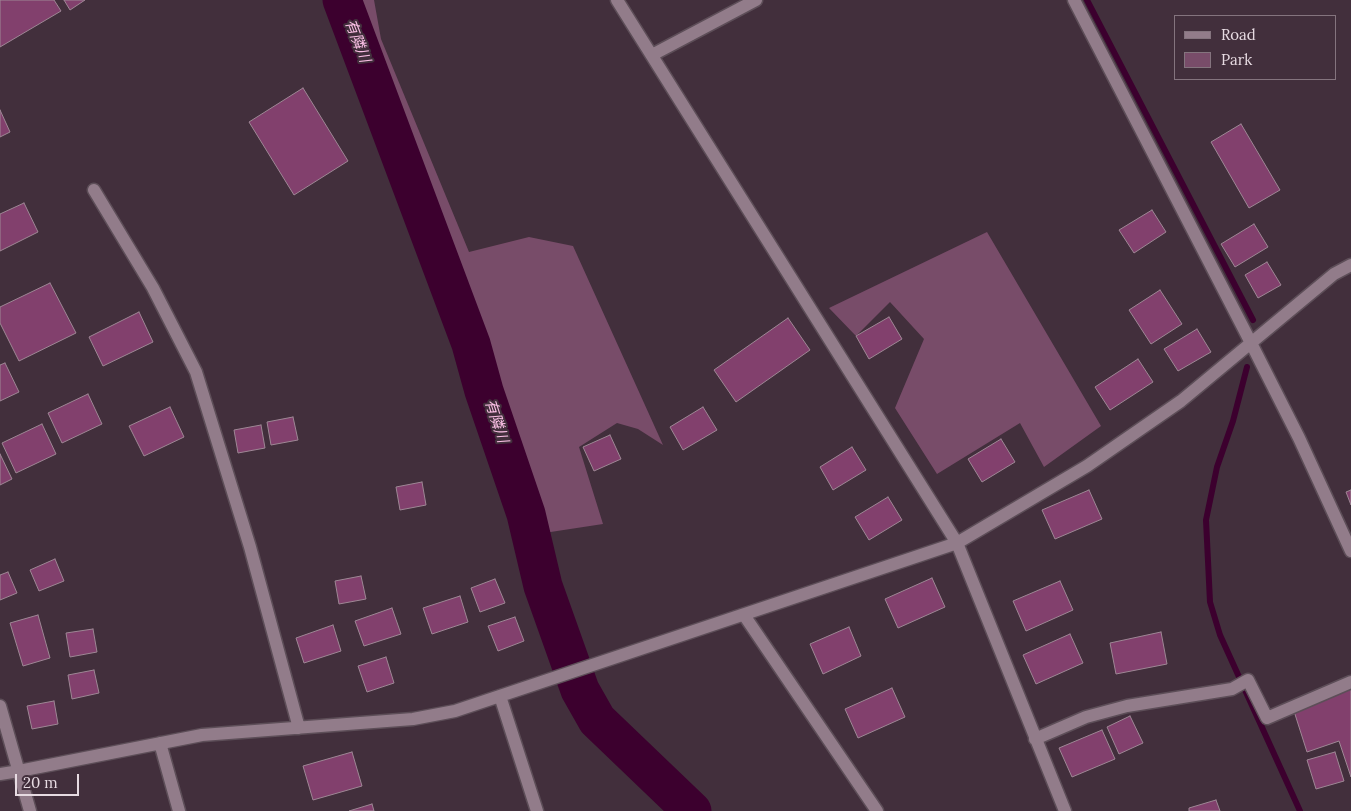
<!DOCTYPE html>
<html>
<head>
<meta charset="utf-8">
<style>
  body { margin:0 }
  #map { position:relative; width:1351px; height:811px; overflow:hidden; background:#422f3c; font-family:Lora,serif }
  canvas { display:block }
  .legend { position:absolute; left:1174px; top:15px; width:162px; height:65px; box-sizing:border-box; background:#422f3c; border:1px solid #84747e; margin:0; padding:6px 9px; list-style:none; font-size:15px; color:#e7dbe2 }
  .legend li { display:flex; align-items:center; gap:10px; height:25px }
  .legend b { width:25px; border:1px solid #84747e }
  .scale { position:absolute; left:15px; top:774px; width:64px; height:22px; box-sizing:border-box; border:2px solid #e7dbe2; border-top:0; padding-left:6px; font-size:15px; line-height:18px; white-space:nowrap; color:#e7dbe2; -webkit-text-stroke:4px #422f3c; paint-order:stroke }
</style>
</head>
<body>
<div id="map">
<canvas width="1351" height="811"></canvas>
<ul class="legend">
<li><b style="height:6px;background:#927c8a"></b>Road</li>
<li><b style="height:14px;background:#784c69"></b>Park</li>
</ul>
<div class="scale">20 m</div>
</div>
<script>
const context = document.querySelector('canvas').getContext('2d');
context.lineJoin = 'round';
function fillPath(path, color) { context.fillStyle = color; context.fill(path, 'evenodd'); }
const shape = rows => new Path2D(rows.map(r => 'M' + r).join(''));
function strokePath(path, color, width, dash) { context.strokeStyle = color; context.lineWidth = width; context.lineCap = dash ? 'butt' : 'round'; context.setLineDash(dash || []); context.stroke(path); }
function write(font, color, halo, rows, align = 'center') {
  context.font = font + ' Lora,"Noto Sans JP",serif'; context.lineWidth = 4; context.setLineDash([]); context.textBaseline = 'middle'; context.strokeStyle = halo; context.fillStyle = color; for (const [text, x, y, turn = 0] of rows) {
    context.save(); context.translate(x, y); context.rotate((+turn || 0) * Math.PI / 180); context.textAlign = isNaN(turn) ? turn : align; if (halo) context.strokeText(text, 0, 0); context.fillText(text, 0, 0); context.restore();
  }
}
const green = shape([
  [352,0,374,0,381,39,469,252,529,237,573,246,663,445,638,429,617,423,579,447,603,524,544,533,403,133],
  [987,232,1101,426,1044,467,1020,423,937,474,895,408,924,339,890,302,856,336,829,308]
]);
const stream = shape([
  [1087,0,1253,320],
  [1247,367,1233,421,1217,467,1206,520,1210,602,1220,635,1300,811]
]);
const river = shape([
  [342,0,471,344,484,391,526,514,543,586,580,690,597,720,692,811]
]);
const building = shape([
  [0,0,54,0,61,11,0,47,0,0],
  [64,0,85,0,70,10,64,0],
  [303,88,348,161,294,195,249,122,303,88],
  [0,110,10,132,0,137,0,110],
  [1241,124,1280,190,1249,208,1211,142,1241,124],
  [24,203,38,232,0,251,0,214,24,203],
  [1152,210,1166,232,1134,253,1119,230,1152,210],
  [1254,224,1268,247,1235,267,1221,244,1254,224],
  [1267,262,1281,285,1258,298,1245,275,1267,262],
  [50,283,76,333,19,361,0,323,0,307,50,283],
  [1160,290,1182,324,1151,344,1129,310,1160,290],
  [139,312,153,342,103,366,89,337,139,312],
  [889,317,902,339,869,359,856,336,889,317],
  [788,318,810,350,736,402,714,370,788,318],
  [1197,329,1211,352,1178,371,1164,349,1197,329],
  [1138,359,1153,382,1110,410,1095,387,1138,359],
  [5,363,19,392,0,401,0,365,5,363],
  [88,394,102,424,62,443,48,413,88,394],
  [170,407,184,437,144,456,129,426,170,407],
  [703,407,717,430,683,450,670,427,703,407],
  [293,417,298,440,271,445,267,422,293,417],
  [42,424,56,454,16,473,2,443,42,424],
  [261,425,265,448,238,453,234,430,261,425],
  [610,435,621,459,594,471,583,447,610,435],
  [1001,439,1015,462,982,482,968,459,1001,439],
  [852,447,866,470,833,490,820,467,852,447],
  [0,454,12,479,0,485,0,454],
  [422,482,426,505,400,510,396,487,422,482],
  [1089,490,1102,519,1055,539,1042,510,1089,490],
  [1351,490,1351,505,1346,492,1351,490],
  [888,497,902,520,869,540,855,517,888,497],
  [55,559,64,581,39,591,30,570,55,559],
  [8,572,17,593,0,600,0,575,8,572],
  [361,576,366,599,339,604,335,581,361,576],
  [932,578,945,607,898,628,885,599,932,578],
  [495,579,505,603,480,612,471,588,495,579],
  [1060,581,1073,610,1026,631,1013,601,1060,581],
  [460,596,468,622,432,634,423,608,460,596],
  [392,608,401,634,364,646,355,621,392,608],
  [38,615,50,658,23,666,10,623,38,615],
  [515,617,524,641,498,651,488,626,515,617],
  [333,625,341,651,304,663,296,638,333,625],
  [849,627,861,656,823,674,810,644,849,627],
  [93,629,97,652,70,657,66,633,93,629],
  [1161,632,1167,664,1116,674,1110,643,1161,632],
  [1070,634,1083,663,1036,684,1023,655,1070,634],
  [386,657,394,683,367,692,358,666,386,657],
  [94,670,99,693,72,699,68,675,94,670],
  [892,688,905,717,858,738,845,709,892,688],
  [1351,689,1351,777,1339,741,1307,752,1293,708,1351,689],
  [54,701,58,724,32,729,27,706,54,701],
  [1130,716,1143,743,1119,754,1107,727,1130,716],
  [1102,730,1115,759,1072,777,1059,748,1102,730],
  [352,752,362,786,313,800,303,766,352,752],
  [1335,752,1344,781,1316,789,1307,760,1335,752],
  [1216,800,1220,811,1189,811,1189,808,1216,800],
  [372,804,374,811,349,811,372,804]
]);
const minor = shape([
  [617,0,957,543,1065,811],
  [1074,0,1250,341,1299,438,1351,551],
  [652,55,756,0],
  [94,190,153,288,196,372,250,547,299,728],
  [744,615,877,811],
  [500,696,537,811],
  [1035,739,1086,717,1127,706,1232,689,1248,680,1267,718,1351,682],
  [160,743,179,811],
  [19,771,202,735,413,719,455,711,957,543,1087,466,1181,401,1334,274,1351,265]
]);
const tertiary = shape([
  [0,774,19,771]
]);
const secondary = shape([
  [0,706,30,811]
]);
const waterNames = [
  ["有隣川",357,41,69],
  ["有隣川",496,421,72]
];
fillPath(green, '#784c69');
strokePath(stream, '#3c002e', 6);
strokePath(river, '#3c002e', 39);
fillPath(building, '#82406d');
strokePath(building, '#9e8795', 1);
strokePath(minor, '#5d4e58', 15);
strokePath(tertiary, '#5d4e58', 15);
strokePath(secondary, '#5d4e58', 15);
strokePath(minor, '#927c8a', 12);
strokePath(tertiary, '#927c8a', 12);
strokePath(secondary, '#927c8a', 12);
write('italic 15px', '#f9bee4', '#422f3c', waterNames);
</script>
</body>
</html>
